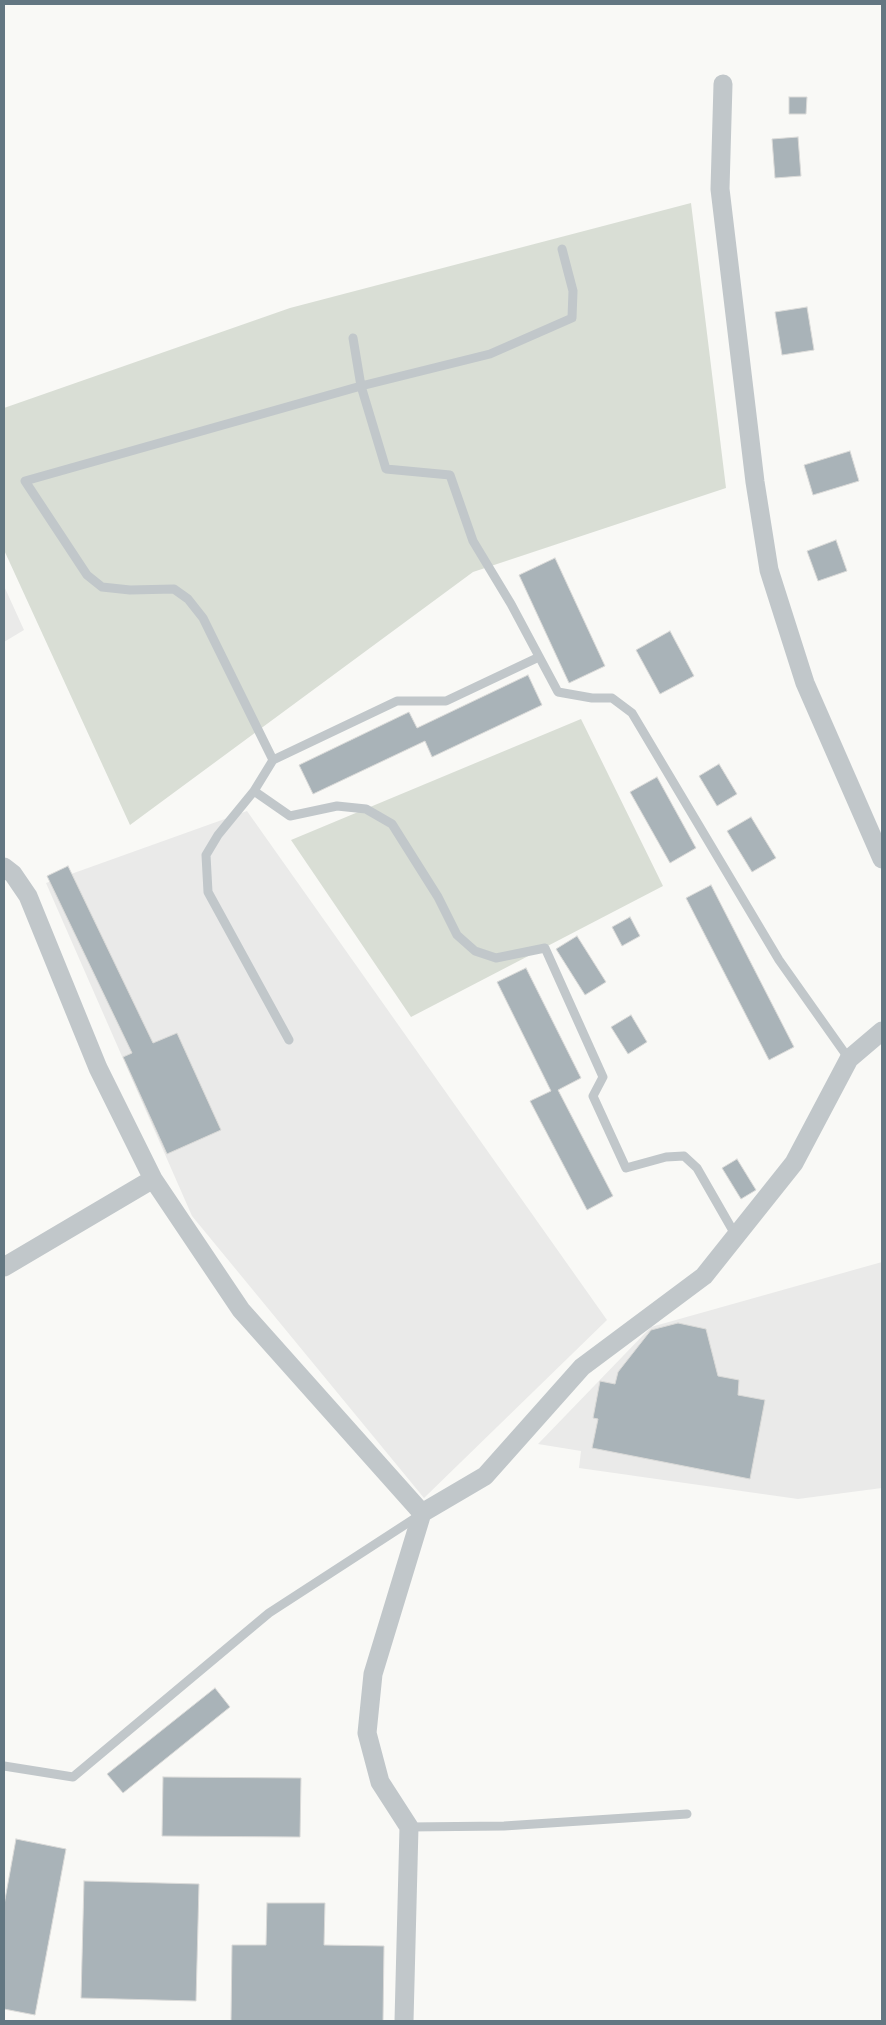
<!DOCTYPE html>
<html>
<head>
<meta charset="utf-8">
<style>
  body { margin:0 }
  #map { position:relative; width:886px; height:2025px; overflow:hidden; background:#f9f9f6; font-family:"Fira Sans Condensed",sans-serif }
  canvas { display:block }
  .frame { position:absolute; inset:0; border:5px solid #637782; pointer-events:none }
</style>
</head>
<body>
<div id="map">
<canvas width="886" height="2025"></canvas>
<div class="frame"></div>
</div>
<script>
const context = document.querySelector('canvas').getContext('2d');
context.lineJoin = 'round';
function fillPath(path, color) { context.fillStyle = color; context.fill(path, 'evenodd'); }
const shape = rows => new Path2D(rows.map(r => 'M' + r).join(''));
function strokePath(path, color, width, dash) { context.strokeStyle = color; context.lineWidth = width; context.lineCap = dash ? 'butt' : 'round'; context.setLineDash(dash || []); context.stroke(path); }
const built = shape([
  [4,586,24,630,4,642],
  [247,811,607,1320,424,1498,192,1216,46,883],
  [882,1262,882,1488,798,1499,579,1468,581,1451,538,1444,651,1327]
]);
const green = shape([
  [691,203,726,488,473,572,130,825,4,550,4,408,290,308],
  [581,719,663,886,411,1017,291,840]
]);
const building = shape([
  [789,97,807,97,806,114,789,114,789,97],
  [798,137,801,176,775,178,772,139,798,137],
  [807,307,814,350,782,355,775,312,807,307],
  [850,451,859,481,813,495,804,465,850,451],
  [836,540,847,571,818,581,807,551,836,540],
  [555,558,605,666,569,683,519,575,555,558],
  [670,631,694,676,660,694,636,650,670,631],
  [528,675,542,705,432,757,425,741,313,794,299,765,409,712,417,728,528,675],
  [719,764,737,794,717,806,699,776,719,764],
  [657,777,696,848,670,863,630,792,657,777],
  [751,817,776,858,752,872,727,831,751,817],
  [68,866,153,1043,177,1033,221,1130,167,1154,123,1057,132,1053,47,876,68,866],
  [711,885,794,1047,769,1060,686,898,711,885],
  [630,917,640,936,622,946,612,927,630,917],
  [577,936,606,982,585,995,556,949,577,936],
  [526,968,581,1078,558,1090,613,1196,587,1210,530,1101,551,1091,497,982,526,968],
  [631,1015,647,1042,628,1054,611,1027,631,1015],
  [737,1159,756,1190,741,1199,722,1168,737,1159],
  [678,1323,706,1329,718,1376,739,1380,738,1395,765,1400,750,1479,592,1448,598,1419,593,1418,600,1381,615,1384,618,1372,651,1330,678,1323],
  [215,1688,230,1707,123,1793,107,1774,215,1688],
  [163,1777,301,1778,300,1837,162,1836,163,1777],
  [16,1839,66,1849,35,2015,4,2009,4,1905,16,1839],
  [84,1881,199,1884,196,2001,81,1998,84,1881],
  [267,1903,325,1903,324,1945,384,1946,383,2021,231,2021,232,1945,266,1945,267,1903]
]);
const lane = shape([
  [353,338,361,386,386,469,450,475,473,541,511,604,558,692,592,698,612,698,632,713,779,960,849,1059],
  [273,760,397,701,446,701,539,657],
  [254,791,290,816,337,806,366,809,392,824,438,897,457,935,475,951,496,958,545,948,603,1077,593,1096,626,1168,666,1157,684,1156,697,1168,736,1236],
  [289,1040,208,892,206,855,218,835,254,791,273,760,203,618,188,599,174,589,130,590,102,587,87,575,25,481,361,386,490,354,572,318,573,291,562,249],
  [4,1766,73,1777,269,1613,420,1515],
  [409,1827,504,1826,687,1814]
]);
const street = shape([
  [723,84,720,189,755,482,769,570,805,683,882,859],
  [4,867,13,874,28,896,98,1068,153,1179,241,1310,422,1513],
  [4,1267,153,1179],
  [404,2021,409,1827,380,1782,367,1733,373,1674,422,1513,485,1476,582,1367,704,1276,794,1163,849,1059,882,1031]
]);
fillPath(built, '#eaeae9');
fillPath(green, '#d9ded5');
fillPath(building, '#a9b3b8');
strokePath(building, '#dadad8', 1);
strokePath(lane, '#c1c7ca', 9);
strokePath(street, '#c1c7ca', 19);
</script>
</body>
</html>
